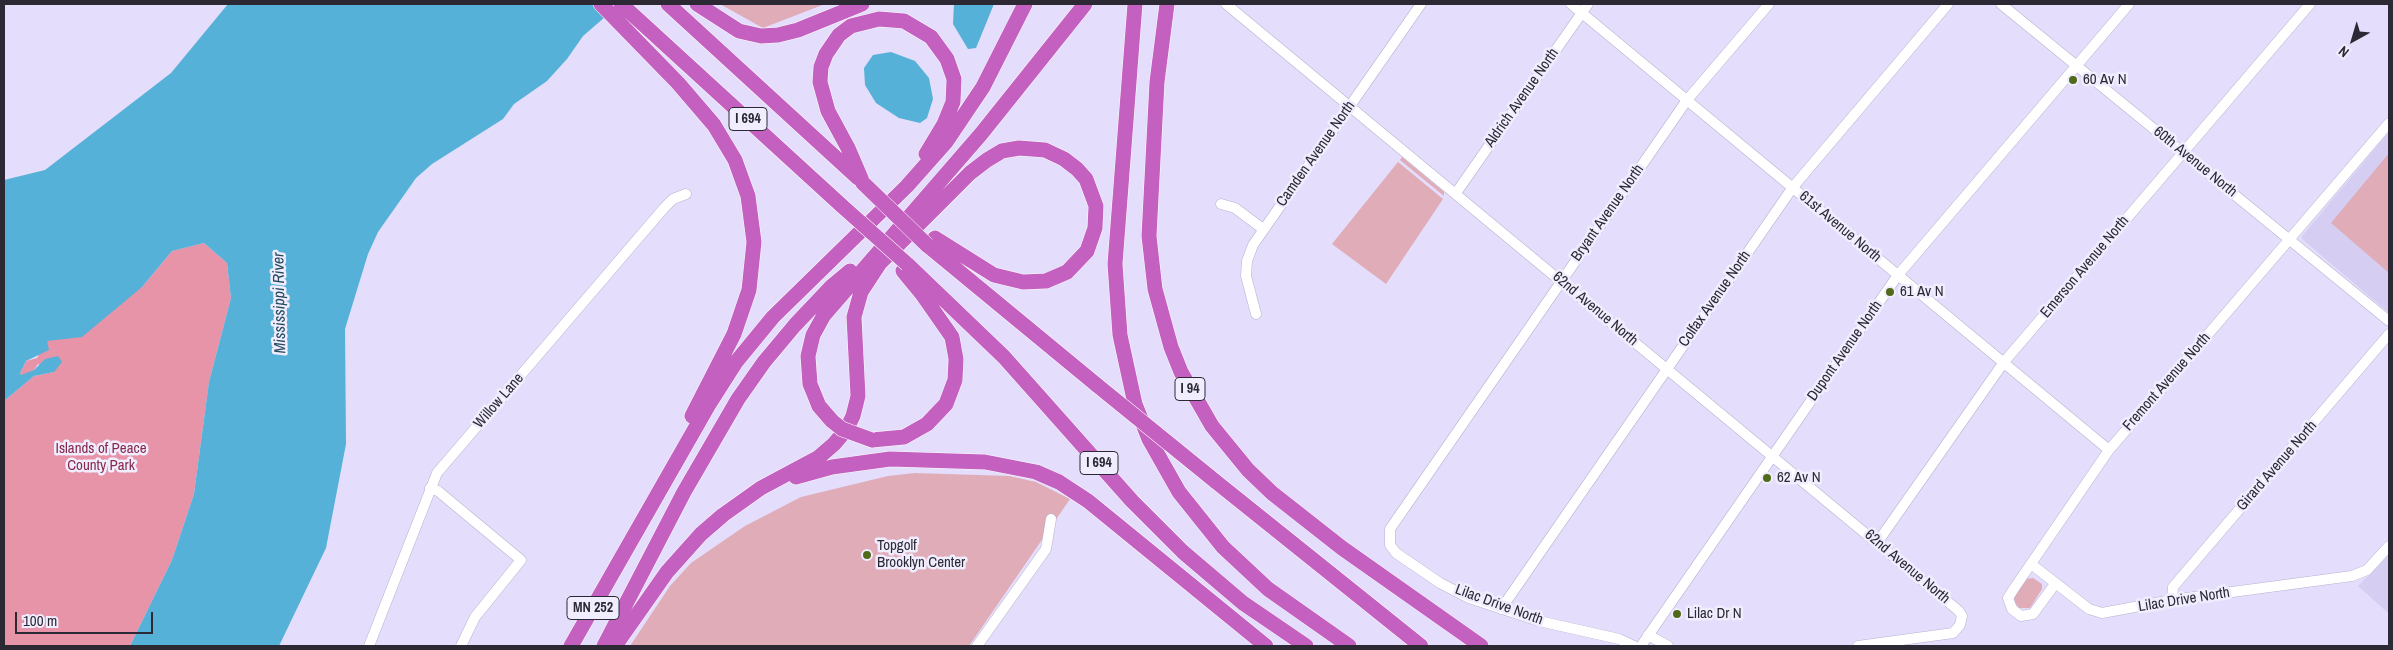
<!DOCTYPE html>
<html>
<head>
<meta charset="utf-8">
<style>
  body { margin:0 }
  #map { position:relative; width:2393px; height:650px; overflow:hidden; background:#e4ddfb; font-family:"Archivo Narrow",sans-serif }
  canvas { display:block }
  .frame { position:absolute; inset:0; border:5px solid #2c2934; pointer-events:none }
  .north { position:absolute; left:2328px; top:15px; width:50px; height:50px; -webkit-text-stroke:4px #f0edff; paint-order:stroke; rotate:219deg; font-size:14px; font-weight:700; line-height:20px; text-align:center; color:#2c2934 }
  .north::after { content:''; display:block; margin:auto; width:18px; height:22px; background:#2c2934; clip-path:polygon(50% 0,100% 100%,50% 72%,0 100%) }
  .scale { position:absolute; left:15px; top:612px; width:138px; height:22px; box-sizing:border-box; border:2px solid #2c2934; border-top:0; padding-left:6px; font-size:15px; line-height:18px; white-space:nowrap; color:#2c2934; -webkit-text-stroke:4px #f0edff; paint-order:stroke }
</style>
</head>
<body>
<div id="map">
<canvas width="2393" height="650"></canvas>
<div class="frame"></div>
<div class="north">N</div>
<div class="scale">100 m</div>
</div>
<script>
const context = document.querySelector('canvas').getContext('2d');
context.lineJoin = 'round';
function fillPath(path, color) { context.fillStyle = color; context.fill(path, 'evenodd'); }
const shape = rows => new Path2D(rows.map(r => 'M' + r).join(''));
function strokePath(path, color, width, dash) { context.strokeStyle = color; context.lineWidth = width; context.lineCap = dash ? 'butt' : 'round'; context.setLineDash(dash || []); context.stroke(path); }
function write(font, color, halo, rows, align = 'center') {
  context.font = font + ' "Archivo Narrow",sans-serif'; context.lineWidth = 5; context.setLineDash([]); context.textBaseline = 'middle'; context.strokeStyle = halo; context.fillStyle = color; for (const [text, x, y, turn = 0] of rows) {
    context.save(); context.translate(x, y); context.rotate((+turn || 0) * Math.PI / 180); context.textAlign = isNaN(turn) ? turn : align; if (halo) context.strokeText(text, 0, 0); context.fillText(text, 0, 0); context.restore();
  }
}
const built = shape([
  [2389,132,2389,313,2302,239,2302,236],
  [2389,555,2389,611,2387,612,2358,586]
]);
const green = shape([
  [720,4,825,4,763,28],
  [2389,153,2389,273,2331,223],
  [1402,157,1444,192,1444,196,1400,160],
  [1398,162,1443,199,1386,284,1332,244],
  [915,473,1009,476,1036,482,1070,499,969,646,630,646,670,586,691,563,745,526,801,497,888,476],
  [2033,578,2042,584,2042,589,2030,608,2019,608,2012,598,2025,579]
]);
const forest = shape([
  [204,243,227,263,231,298,209,382,194,494,172,560,130,646,4,646,4,401,34,376,54,372,38,364,34,370,21,376,20,373,26,361,37,358,46,341,142,287,172,251]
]);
const water = shape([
  [228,4,620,4,583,36,567,59,547,81,514,104,503,119,432,164,416,178,378,232,368,254,345,329,346,444,326,548,279,646,130,646,172,560,194,494,209,382,231,298,227,263,204,243,172,251,142,287,82,337,47,341,49,350,26,361,20,373,21,375,34,370,45,359,58,356,62,362,54,372,34,376,4,401,4,180,45,170,171,73],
  [954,4,994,4,976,48,968,49,953,24],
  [891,52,915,61,929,78,933,99,927,118,920,123,899,118,876,103,865,85,864,68,873,55]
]);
const minor = shape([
  [1226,4,1959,611,1962,616,1960,625,1953,633,1858,646],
  [1571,4,2109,450],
  [2001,4,2389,321],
  [1456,193,1588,4],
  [1221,204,1235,208,1263,229],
  [1256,314,1246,276,1247,261,1253,245,1421,4],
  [430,488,438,491,521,560,475,617,461,646],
  [1877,543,2004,362,2310,4],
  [2031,564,2089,609,2102,613,2172,600,2352,576,2367,570,2389,546],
  [2055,584,2033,614,2021,616,2012,609,2008,598,2013,590,2109,450,2389,123],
  [2172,600,2173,587,2389,334],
  [1501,609,1793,187,1948,4],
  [1648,635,1668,646],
  [369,646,437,473,664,208,673,199,686,194],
  [977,646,1046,549,1051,519],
  [1634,646,1619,639,1539,621,1469,598,1440,583,1396,553,1390,545,1390,529,1687,100,1769,4],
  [1641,646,1898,275,2129,4]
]);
const highway = shape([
  [601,4,678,83,714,125,735,160,748,196,754,242,749,290,734,334,692,416],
  [621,4,842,206],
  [668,4,858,178],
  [697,4,739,31,761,36,778,35,798,30,862,4],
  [1135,4,1115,264,1120,335,1135,404,1149,439,1179,492,1223,547,1268,589,1349,646],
  [1167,4,1157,82,1149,236,1155,289,1171,347,1181,372,1212,426,1248,470,1272,493,1342,548,1481,646],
  [863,183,848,148,828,111,820,82,821,67,826,54,839,35,851,26,879,19,904,21,931,37,947,59,954,79,953,102,944,124,926,154],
  [927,245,1098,386],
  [907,264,1004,357,1132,501,1183,552,1243,603,1306,646],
  [819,406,810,384,808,356,813,335,824,315,981,134,1085,4],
  [872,440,904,437,927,424,946,404,955,380,956,359,952,337,922,294,903,271],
  [796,477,832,467,890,459,985,462,1036,472,1059,482,1088,501,1266,646],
  [1215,481,1421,646],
  [571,646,708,406,736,362,773,317,907,186,946,142,983,87,1025,4],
  [604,646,684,492,738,399,764,362,795,325,832,286,850,271],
  [615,646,667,572,701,534,723,515,761,488,819,457,834,444,846,430,853,416,858,396,854,317,861,292,880,263,970,173,987,160,1002,151,1019,148,1045,150,1064,159,1077,169,1086,179,1096,206,1095,228,1087,251,1067,272,1046,281,1023,282,994,275,935,238]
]);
const highwayBridge = shape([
  [863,183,927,245],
  [842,206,907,264],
  [1098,386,1215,481],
  [819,406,832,421,842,429,872,440]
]);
const markers = [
  [2073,80,5,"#50691a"],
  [1890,292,5,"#50691a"],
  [1767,478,5,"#50691a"],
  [867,555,5,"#50691a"],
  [1677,614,5,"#50691a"]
];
const shields = [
  [748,119,38],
  [1190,389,30],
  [1099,463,38],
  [593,608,52]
];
const shieldNames = [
  ["I 694",748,119],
  ["I 94",1190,389],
  ["I 694",1099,463],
  ["MN 252",593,608]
];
const poiNames = [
  ["60 Av N",2083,80],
  ["61 Av N",1900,292],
  ["62 Av N",1777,478],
  ["Topgolf",877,546],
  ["Brooklyn Center",877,563],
  ["Lilac Dr N",1687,614]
];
const streetNames = [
  ["Aldrich Avenue North",1522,98,-55],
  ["Camden Avenue North",1316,154,-55],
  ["60th Avenue North",2195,162,39],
  ["Bryant Avenue North",1608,213,-55],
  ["61st Avenue North",1840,227,40],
  ["Emerson Avenue North",2085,267,-50],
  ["Colfax Avenue North",1715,299,-55],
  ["62nd Avenue North",1595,309,40],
  ["Dupont Avenue North",1845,351,-55],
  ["Fremont Avenue North",2167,382,-49],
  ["Willow Lane",499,401,-49],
  ["Girard Avenue North",2277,466,-49],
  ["62nd Avenue North",1907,567,40],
  ["Lilac Drive North",2184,600,-9],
  ["Lilac Drive North",1499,605,20]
];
const parkNames = [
  ["Islands of Peace",101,449],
  ["County Park",101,466]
];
const waterNames = [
  ["Mississippi River",280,303,-91]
];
fillPath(built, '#d6cef2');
fillPath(green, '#dfacb8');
fillPath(forest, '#e794a9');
fillPath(water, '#55b1d7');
strokePath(minor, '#b8b2cf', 11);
strokePath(highway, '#fff', 16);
strokePath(minor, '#fff', 10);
strokePath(highway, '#c460bf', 15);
strokePath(highwayBridge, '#fff', 16, []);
strokePath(highwayBridge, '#c460bf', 15);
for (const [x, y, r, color] of markers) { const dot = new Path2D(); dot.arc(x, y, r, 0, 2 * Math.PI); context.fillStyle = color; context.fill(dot); strokePath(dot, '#f0edff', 2); }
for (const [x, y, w] of shields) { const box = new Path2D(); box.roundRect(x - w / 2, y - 11.5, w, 23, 4); context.fillStyle = '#f0edff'; context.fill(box); strokePath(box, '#2c2934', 1); }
write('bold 14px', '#2c2934', null, shieldNames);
write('15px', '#2c2934', '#f0edff', poiNames, 'left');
write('15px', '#2c2934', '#f0edff', streetNames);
write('15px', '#89294a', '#f0edff', parkNames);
write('italic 16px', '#244c5d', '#f0edff', waterNames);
</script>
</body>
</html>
